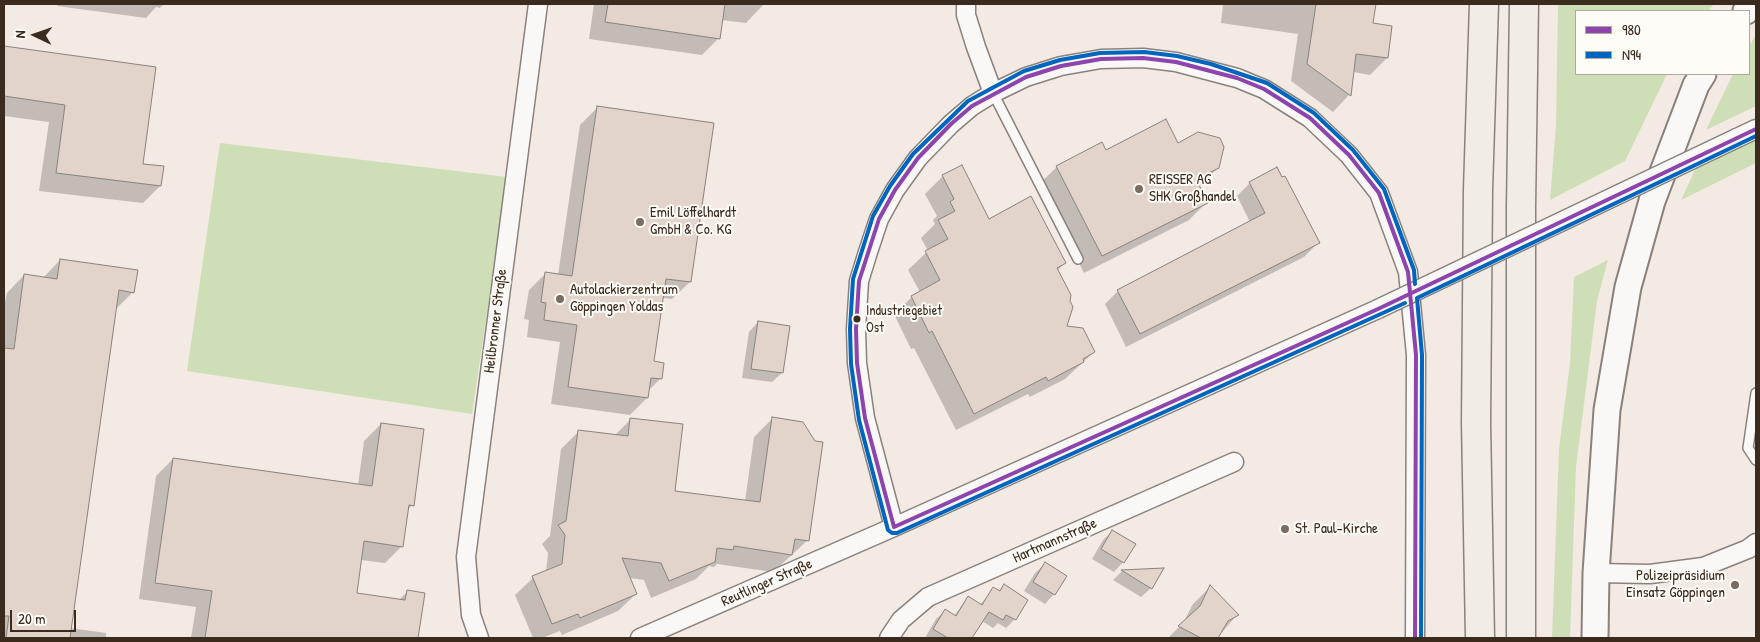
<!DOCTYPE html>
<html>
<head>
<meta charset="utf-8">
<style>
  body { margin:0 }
  #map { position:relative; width:1760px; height:642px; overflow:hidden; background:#f4eae4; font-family:"Patrick Hand",sans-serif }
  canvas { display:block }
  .frame { position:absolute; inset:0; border:5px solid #3b2a1e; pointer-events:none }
  .legend { position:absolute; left:1575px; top:10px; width:175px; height:65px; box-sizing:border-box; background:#fdfcf7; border:1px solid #afa8a0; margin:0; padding:6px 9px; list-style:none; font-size:15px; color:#3b2a1e }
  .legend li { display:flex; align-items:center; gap:10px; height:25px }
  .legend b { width:25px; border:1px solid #afa8a0 }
  .north { position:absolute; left:10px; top:10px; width:50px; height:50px; -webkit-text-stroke:4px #fdfcf7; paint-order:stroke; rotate:273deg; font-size:14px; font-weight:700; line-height:20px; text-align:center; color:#3b2a1e }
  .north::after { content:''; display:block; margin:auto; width:18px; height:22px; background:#3b2a1e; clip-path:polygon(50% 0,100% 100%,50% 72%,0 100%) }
  .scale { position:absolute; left:10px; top:610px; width:66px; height:22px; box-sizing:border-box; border:2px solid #3b2a1e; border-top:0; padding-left:6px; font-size:15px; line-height:18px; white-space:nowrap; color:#3b2a1e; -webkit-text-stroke:4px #fdfcf7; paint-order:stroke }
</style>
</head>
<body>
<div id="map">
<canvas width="1760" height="642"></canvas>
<div class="frame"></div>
<ul class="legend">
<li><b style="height:6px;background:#8e44ad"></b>980</li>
<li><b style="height:6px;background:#0065bd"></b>N94</li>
</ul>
<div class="north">N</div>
<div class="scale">20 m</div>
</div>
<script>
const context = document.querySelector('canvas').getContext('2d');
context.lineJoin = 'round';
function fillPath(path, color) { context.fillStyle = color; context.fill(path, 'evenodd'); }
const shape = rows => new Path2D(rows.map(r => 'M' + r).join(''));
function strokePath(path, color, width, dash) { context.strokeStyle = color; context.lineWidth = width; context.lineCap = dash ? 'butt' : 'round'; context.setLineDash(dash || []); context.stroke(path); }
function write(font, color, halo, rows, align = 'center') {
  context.font = font + ' "Patrick Hand",sans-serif'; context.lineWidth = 4; context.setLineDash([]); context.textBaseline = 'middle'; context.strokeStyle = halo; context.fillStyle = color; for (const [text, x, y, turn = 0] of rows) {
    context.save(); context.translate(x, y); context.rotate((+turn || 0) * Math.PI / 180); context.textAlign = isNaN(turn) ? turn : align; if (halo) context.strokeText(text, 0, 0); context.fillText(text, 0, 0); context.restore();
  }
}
const green = shape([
  [1558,4,1714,4,1708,11,1576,11,1576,74,1667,74,1625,161,1550,200,1556,125],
  [1756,35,1756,106,1706,130,1733,74,1749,74,1749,46],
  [1756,134,1756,163,1681,200,1700,159],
  [220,143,507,177,472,414,187,371],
  [1608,260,1597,301,1576,467,1570,638,1552,638,1559,449,1570,363,1574,277]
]);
const shadow = shape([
  [57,4,164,4,160,8,156,7,146,18,57,6],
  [594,4,764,4,746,23,721,20,719,38,702,55,589,39],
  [1223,4,1374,4,1372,24,1387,58,1370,75,1353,72,1349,95,1333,112,1291,81,1298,34,1221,23],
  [4,47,154,68,141,165,160,186,143,203,39,191,49,122,4,116],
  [598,107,713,124,690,282,672,299,662,298,653,362,663,364,660,379,648,391,647,398,630,415,551,404,560,342,527,337,529,320,524,319,529,290,546,273,558,275,580,125],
  [1177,144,1218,168,1199,186,1207,202,1189,220,1084,273,1039,184,1057,167,1106,151],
  [943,176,988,221,1065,263,1057,271,1066,327,1094,352,1065,379,1030,397,1028,394,956,430,914,348,911,349,894,314,912,297,920,292,908,270,928,251,921,238,935,224,933,220,937,216,925,194],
  [1250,183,1318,243,1304,257,1126,347,1105,304,1118,291,1250,222,1237,196],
  [60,260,133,292,116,309,70,628,106,633,106,638,4,638,4,307,7,293,24,275,43,278],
  [758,322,782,373,772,382,742,378,749,332],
  [631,419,673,492,745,501,754,437,772,419,808,540,773,572,717,564,714,567,709,566,696,579,651,598,644,580,629,578,636,594,618,611,562,635,560,631,542,638,533,638,515,595,533,578,546,572,548,553,542,544,550,536,561,449,579,431,614,436],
  [381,424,412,505,407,511,402,546,385,563,361,560,356,594,399,600,407,592,423,594,417,638,191,638,196,607,139,599,156,476,173,459,358,485,364,441],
  [1112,531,1123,562,1114,572,1092,559,1103,540],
  [1045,564,1054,594,1045,604,1024,591,1035,573],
  [1162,569,1151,588,1141,597,1113,580,1122,571],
  [1004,586,1027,600,1015,619,1006,628,998,623,993,628,982,621,971,638,925,638,936,619,945,611,954,616,968,597,980,605,994,588,998,591],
  [1210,587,1237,615,1217,638,1168,638,1183,623,1193,604]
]);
const building = shape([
  [608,4,725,4,720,39,605,22,608,4],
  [1316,4,1376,4,1373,23,1392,26,1388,58,1356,54,1351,96,1307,64,1316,4],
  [4,46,156,67,143,164,164,166,161,186,56,173,65,105,4,96,4,46],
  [597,106,714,123,691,282,666,279,654,361,664,363,662,379,651,378,648,398,568,387,577,325,544,320,546,303,541,302,545,272,572,276,597,106],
  [1166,119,1178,143,1198,132,1220,138,1224,147,1219,168,1196,179,1208,203,1102,256,1056,166,1102,142,1106,150,1166,119],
  [962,165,989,219,1031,196,1066,263,1057,268,1071,295,1070,301,1073,307,1067,326,1083,328,1095,352,1083,359,1084,362,1048,381,1046,377,974,414,932,331,929,333,911,296,940,280,925,251,948,239,938,220,955,211,950,202,954,199,942,175,962,165],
  [1277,167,1282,177,1285,176,1320,243,1140,334,1117,290,1265,213,1249,182,1277,167],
  [60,259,138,270,134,293,119,290,70,638,6,638,9,616,4,616,4,348,14,349,24,274,57,279,60,259],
  [758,321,790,326,783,373,751,369,758,321],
  [772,417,803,422,815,441,823,442,809,541,795,539,792,555,734,546,733,550,717,548,715,562,669,581,661,563,622,558,637,594,580,618,578,614,552,624,532,576,562,564,565,535,558,525,566,521,578,430,628,436,630,418,683,424,675,491,760,502,772,417],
  [381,423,424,429,414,506,409,505,403,547,364,541,357,593,405,600,407,590,425,593,418,638,205,638,212,591,155,583,173,458,372,486,381,423],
  [1112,530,1136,544,1124,563,1101,549,1112,530],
  [1045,562,1067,576,1055,595,1033,582,1045,562],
  [1164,568,1152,589,1121,570,1164,568],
  [1004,584,1028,600,1016,620,1006,615,1003,620,989,612,972,638,948,638,933,629,945,609,956,616,968,596,982,605,993,587,1000,591,1004,584],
  [1210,585,1239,615,1228,621,1218,638,1201,638,1178,626,1200,606,1210,585]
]);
const lane = shape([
  [993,93,1078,259],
  [1756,393,1748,448,1756,460]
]);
const street = shape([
  [966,4,966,15,976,47,993,93],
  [1737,138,1756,129],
  [894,527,865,418,857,363,856,329,859,281,868,252,879,219,895,190,918,158,951,124,972,106,993,93,1026,77,1061,66,1101,59,1143,58,1176,62,1237,78,1264,89,1310,118,1349,155,1379,193,1408,272,1416,355,1415,638],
  [1596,573,1650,574,1703,567,1748,549,1756,543],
  [479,638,471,615,466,557,538,4],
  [640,638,894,527,1378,309],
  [889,638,901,620,928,597,1234,462]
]);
const secondary = shape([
  [1746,11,1752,4],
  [1595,638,1596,573,1607,410,1628,287,1652,201,1696,85,1703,74]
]);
const highway = shape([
  [1480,638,1476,423,1478,190,1484,4],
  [1521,638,1521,207,1524,4]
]);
const streetBridge = shape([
  [1378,309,1737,138]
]);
const bus1 = shape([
  [894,527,865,418,857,363,856,329,859,281,879,219,895,190,918,158,951,124,972,106,1026,77,1061,66,1101,59,1143,58,1176,62,1237,78,1264,89,1310,118,1349,155,1379,193,1408,272,1416,355,1415,638],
  [894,527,1378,309,1756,129]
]);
const bus2 = shape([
  [1405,303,897,533,892,533,888,530,859,420,851,364,850,329,853,279,873,216,890,186,913,154,968,101,1024,71,1060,60,1100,53,1144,52,1177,56,1211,64,1267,83,1314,113,1353,150,1384,189,1414,270,1415,284],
  [1421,638,1422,355,1417,298,1756,136]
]);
const markers = [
  [1139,189,5,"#7c6d63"],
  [640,222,5,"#7c6d63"],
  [560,299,5,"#7c6d63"],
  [857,319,4.5,"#3b2a1e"],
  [1285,529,5,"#7c6d63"],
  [1735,585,5,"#7c6d63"]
];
const busNames = [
  ["Industriegebiet",866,311],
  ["Ost",866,328]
];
const poiNames = [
  ["REISSER AG",1149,180],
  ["SHK Großhandel",1149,197],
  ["Emil Löffelhardt",650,213],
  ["GmbH & Co. KG",650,230],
  ["Autolackierzentrum",570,290],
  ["Göppingen Yoldas",570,307],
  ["St. Paul-Kirche",1295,529],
  ["Polizeipräsidium",1725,576,"right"],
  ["Einsatz Göppingen",1725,593,"right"]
];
const streetNames = [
  ["Heilbronner Straße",496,321,-83],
  ["Hartmannstraße",1055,541,-24],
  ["Reutlinger Straße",767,583,-24]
];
fillPath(green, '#cedfb7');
fillPath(shadow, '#0003');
fillPath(building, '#e2d3cb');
strokePath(building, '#89827c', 1);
strokePath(lane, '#89827c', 12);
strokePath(street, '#89827c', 21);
strokePath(secondary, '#89827c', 29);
strokePath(highway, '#89827c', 31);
strokePath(lane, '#faf8f6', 9);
strokePath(street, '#faf8f6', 18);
strokePath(secondary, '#faf8f6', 25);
strokePath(highway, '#f1ece5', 28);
strokePath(streetBridge, '#89827c', 21, []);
strokePath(streetBridge, '#faf8f6', 18);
strokePath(bus1, '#8e44ad', 4);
strokePath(bus2, '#0065bd', 4);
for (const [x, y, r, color] of markers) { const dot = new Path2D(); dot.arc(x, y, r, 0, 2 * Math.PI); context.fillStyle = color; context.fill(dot); strokePath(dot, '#fdfcf7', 2); }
write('14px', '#3b2a1e', '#fdfcf7', busNames, 'left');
write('15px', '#3b2a1e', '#fdfcf7', poiNames, 'left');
write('15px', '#3b2a1e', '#fdfcf7', streetNames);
</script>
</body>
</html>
